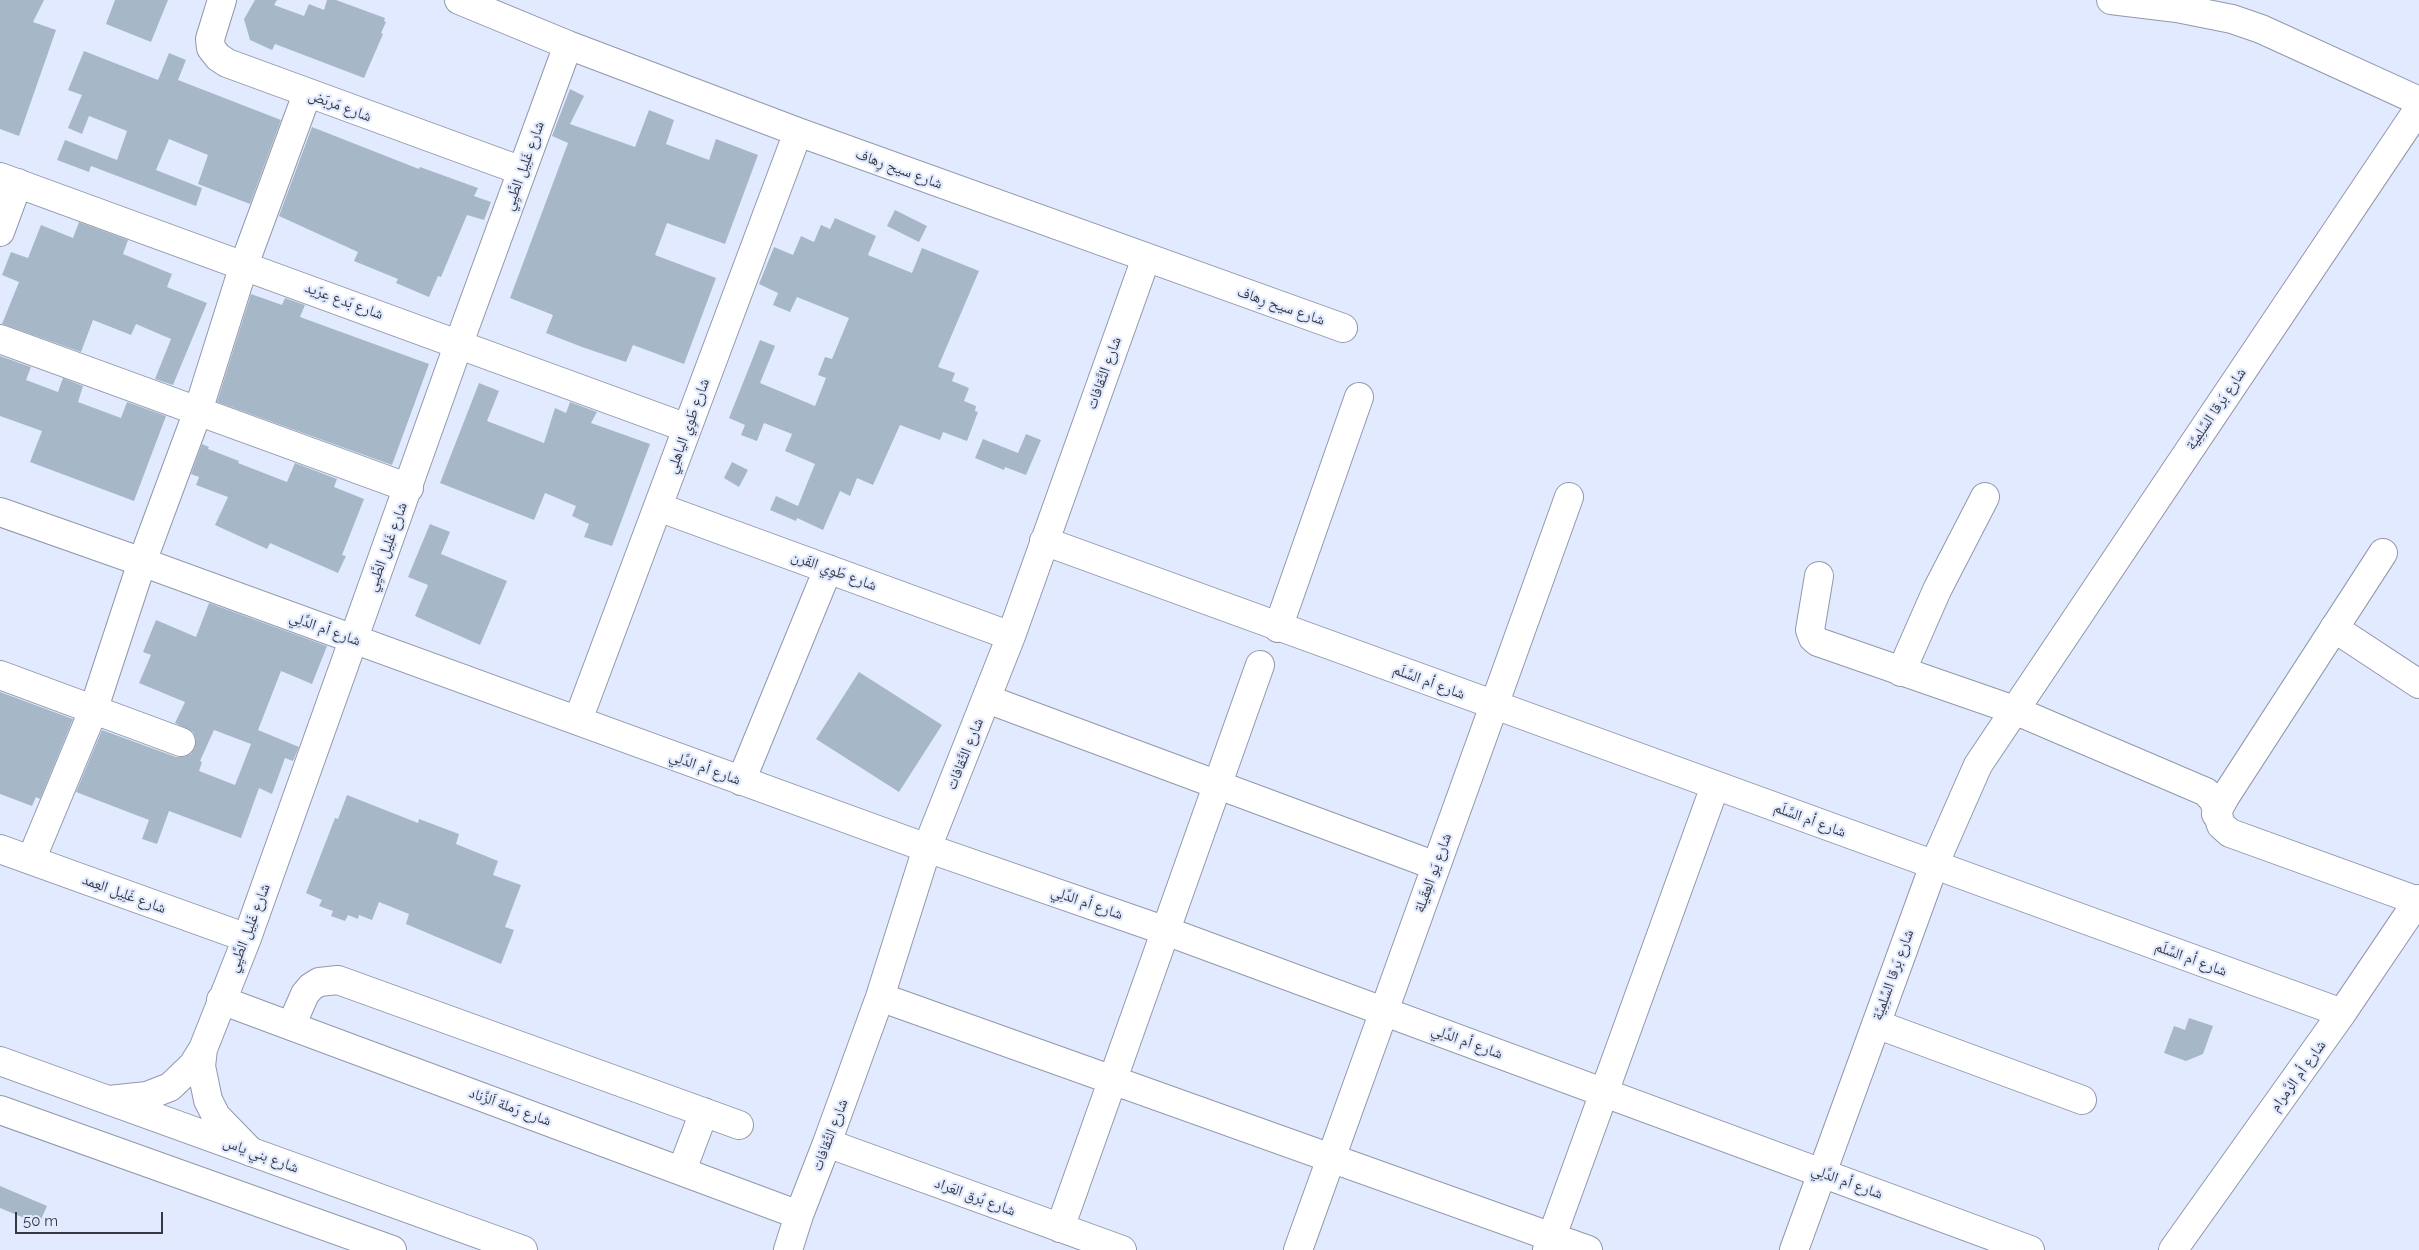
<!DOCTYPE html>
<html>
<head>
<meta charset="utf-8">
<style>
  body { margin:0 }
  #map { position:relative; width:2419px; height:1250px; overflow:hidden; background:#e2eaff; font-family:Raleway,sans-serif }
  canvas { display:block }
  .scale { position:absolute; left:15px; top:1212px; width:148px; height:22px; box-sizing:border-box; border:2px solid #363941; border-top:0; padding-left:6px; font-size:15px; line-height:18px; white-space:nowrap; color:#363941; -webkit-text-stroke:4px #e2eaff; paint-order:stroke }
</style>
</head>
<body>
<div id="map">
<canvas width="2419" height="1250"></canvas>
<div class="scale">50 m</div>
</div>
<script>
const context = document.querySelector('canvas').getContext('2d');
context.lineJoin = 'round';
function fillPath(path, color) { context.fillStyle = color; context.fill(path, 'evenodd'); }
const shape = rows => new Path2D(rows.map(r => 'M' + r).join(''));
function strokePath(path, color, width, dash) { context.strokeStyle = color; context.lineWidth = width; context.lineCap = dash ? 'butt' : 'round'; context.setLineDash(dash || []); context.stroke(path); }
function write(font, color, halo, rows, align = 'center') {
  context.font = font + ' Raleway,"Noto Naskh Arabic",sans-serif'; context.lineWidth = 4.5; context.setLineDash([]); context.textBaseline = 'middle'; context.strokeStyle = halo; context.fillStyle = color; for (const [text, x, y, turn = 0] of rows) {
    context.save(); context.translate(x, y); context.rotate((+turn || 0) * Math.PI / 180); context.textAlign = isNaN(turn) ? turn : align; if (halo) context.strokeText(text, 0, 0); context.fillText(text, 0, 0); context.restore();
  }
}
const building = shape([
  [0,0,44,0,33,22,56,30,19,136,0,129],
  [115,0,168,0,151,42,106,24],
  [255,0,277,0,274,5,304,16,309,4,324,10,327,0,336,0,385,18,384,21,386,22,381,33,383,34,364,78,275,44,272,50,250,40,244,19],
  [84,51,158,80,169,53,186,60,178,80,281,120,250,204,198,184,208,155,169,139,156,170,202,188,196,206,91,166,89,172,57,160,65,140,117,160,127,131,89,116,82,134,68,128,82,95,68,90],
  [570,89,584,96,570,124,635,147,649,110,674,120,666,144,709,160,716,139,758,155,725,244,667,223,655,255,716,278,684,364,633,345,626,362,582,347,546,333,553,315,510,298,568,143,552,136],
  [312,127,419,169,420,167,478,188,474,196,491,202,484,220,467,215,441,277,438,276,429,297,396,283,398,279,354,261,358,252,279,216],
  [895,210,927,226,919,242,887,226],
  [835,218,876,236,868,255,912,273,922,248,979,271,938,367,955,373,952,381,969,388,964,401,976,406,975,411,978,412,967,441,943,432,940,440,900,425,873,485,857,478,850,496,840,491,823,530,797,518,796,521,770,510,776,496,798,506,815,464,785,451,792,434,764,423,757,441,741,435,745,425,729,418,760,340,775,346,760,383,815,406,826,378,818,375,825,357,832,359,849,318,797,297,790,312,773,305,778,293,759,284,774,247,793,255,801,236,814,242,821,225,830,229],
  [79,222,128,240,123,254,172,274,167,287,207,303,173,385,155,379,171,339,136,324,131,335,93,320,81,352,2,324,19,282,2,275,11,252,28,258,41,225,73,238],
  [251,294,282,305,285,298,305,305,300,317,429,364,392,465,217,402],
  [0,356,31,367,26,380,58,392,63,378,83,386,78,402,121,418,127,402,166,416,134,501,30,462,42,431,0,416],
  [479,383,499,391,487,421,544,443,555,408,566,413,570,402,597,412,591,423,650,444,612,546,584,537,589,524,572,516,576,506,545,493,534,520,440,483],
  [1026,434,1041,440,1026,475,1005,467,1004,470,975,458,983,439,1018,453],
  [202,444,209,447,208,449,239,461,238,463,287,482,295,463,337,479,334,487,364,499,342,555,346,556,338,573,270,543,267,549,215,525,228,497,196,485,199,477,191,474],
  [732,462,748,470,739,487,724,478],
  [430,524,450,532,441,554,507,581,480,645,415,616,428,585,408,577],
  [209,603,327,646,312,684,281,671,258,730,299,747,293,761,285,758,272,794,259,788,241,838,169,811,157,844,142,839,149,820,76,792,102,730,176,757,184,757,191,754,195,748,196,739,193,732,175,723,185,702,139,683,151,655,143,652,156,620,196,637],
  [214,730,251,744,235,785,199,771,202,762,200,761],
  [859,672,942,725,899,792,816,739],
  [0,692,73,719,40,799,36,797,32,806,0,794],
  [347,795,418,823,419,819,459,834,456,844,498,861,493,875,521,885,505,927,514,930,501,964,406,924,409,914,379,902,372,920,359,915,358,919,348,915,345,921,331,916,333,911,319,906,322,900,306,893,335,818,338,819],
  [2189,1018,2213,1026,2203,1054,2186,1061,2164,1053,2174,1026,2185,1030],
  [0,1186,47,1206,39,1224,0,1208]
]);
const minor = shape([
  [222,0,210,39,211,48,218,57,227,63,522,171],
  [459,0,568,45,798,132,1343,328],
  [2111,0,2177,8,2232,19,2261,29,2419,101],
  [0,177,687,428],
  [0,232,18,183],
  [0,339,409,488],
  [658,507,1011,636],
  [0,512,142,562,927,848,1166,931,2030,1250],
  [1044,541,2342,1013],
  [1819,576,1810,630,1813,638,1818,642,2014,710,2206,792,2214,801,2221,825,2230,833,2418,901],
  [1278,628,1359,397],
  [2334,628,2419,684],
  [1901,672,1937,590,1985,497],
  [0,675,181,742],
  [987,699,1436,866],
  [578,720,798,132],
  [741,781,828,569],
  [2216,814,2225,797,2383,553],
  [0,849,247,938],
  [31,860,93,711,142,562,198,411,244,265,307,94],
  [880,997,1588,1250],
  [221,1000,799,1215],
  [1876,1024,2082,1100],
  [291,1026,305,994,311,987,319,982,338,980,739,1125],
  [203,1049,201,1066,208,1100,216,1116,251,1152],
  [109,1100,147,1096,170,1087,193,1065,203,1049,247,938,459,343,568,45],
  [827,1143,1122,1250],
  [682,1170,704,1112],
  [1060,1228,1260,665],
  [788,1250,799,1215,827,1143,880,997,927,848,1011,636,1146,258],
  [1298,1250,1569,497],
  [1547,1250,1715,786],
  [1794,1250,1934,865,1978,765,2419,108],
  [2173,1250,2342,1013,2419,899]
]);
const major = shape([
  [0,1061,523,1250],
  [0,1110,392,1250]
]);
const streetNames = [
  ["شارع مَربَض",340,106,20],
  ["شارع غَلِيل الطَّيِي",524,166,-70],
  ["شارع سيح رِهاف",899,169,20],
  ["شارع بَدع عِرَيد",344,301,20],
  ["شارع سيح رِهاف",1281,306,19],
  ["شارع الثَّقافات",1104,373,-70],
  ["شارع بَرقا السِّلِمِيَّة",2216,409,-56],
  ["شارع طَوِي الياهلِي",688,426,-70],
  ["شارع غَلِيل الطَّيِي",387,547,-70],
  ["شارع طَوِي القَرن",834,571,20],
  ["شارع أم الدِّلِي",325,629,20],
  ["شارع أم السَّلَم",1429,682,20],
  ["شارع الثَّقافات",965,754,-68],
  ["شارع أم الدِّلِي",705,768,20],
  ["شارع أم السَّلَم",1810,820,20],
  ["شارع يَو العِقَيلة",1433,873,-70],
  ["شارع غَلِيل العِمد",124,894,20],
  ["شارع أم الدِّلِي",1087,903,19],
  ["شارع غَلِيل الطَّيِي",249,928,-69],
  ["شارع أم السَّلَم",2191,959,20],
  ["شارع بَرقا السِّلِمِيَّة",1893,975,-70],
  ["شارع أم الدِّلِي",1467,1042,20],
  ["شارع أم الرَّمرام",2298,1076,-54],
  ["شارع رَملة اَلزِّناد",510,1107,20],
  ["شارع الثَّقافات",830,1135,-69],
  ["شارع بني ياس",261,1155,20],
  ["شارع أم الدِّلِي",1847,1182,20],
  ["شارع بُرق العَراد",975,1197,20]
];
fillPath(building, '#a6b8c8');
strokePath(minor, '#9198ab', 30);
strokePath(major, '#9198ab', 30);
strokePath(minor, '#fff', 28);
strokePath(major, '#fff', 28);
write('15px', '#363941', '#e2eaff', streetNames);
</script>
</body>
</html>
